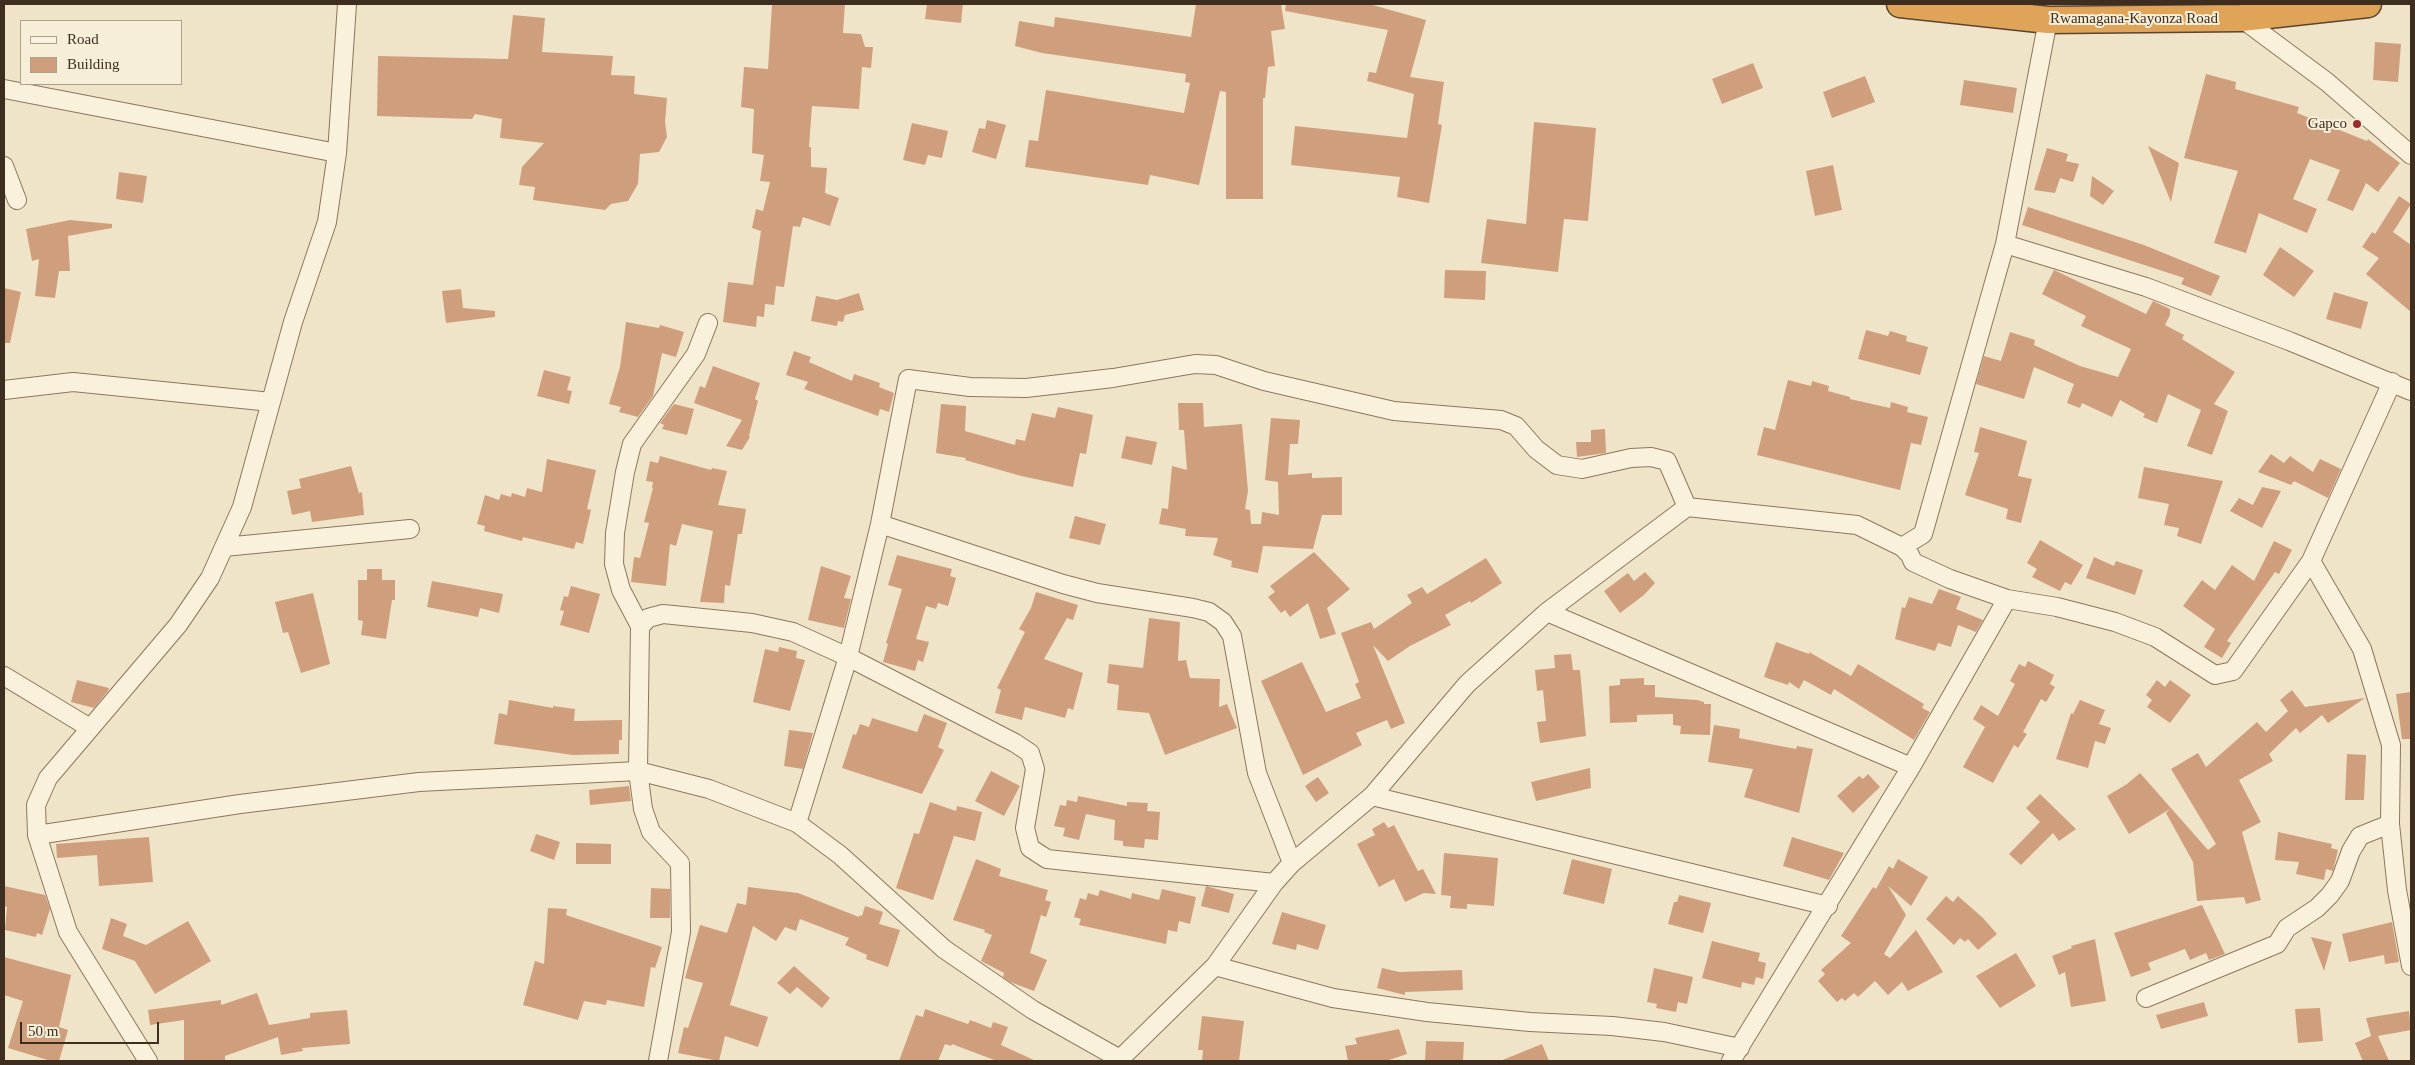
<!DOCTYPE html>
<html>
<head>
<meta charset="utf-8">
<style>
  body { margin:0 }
  #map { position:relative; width:2415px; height:1065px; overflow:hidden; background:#f0e4c8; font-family:Georgia,serif }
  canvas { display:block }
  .frame { position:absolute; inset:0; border:5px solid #3d2e20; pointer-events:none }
  .legend { position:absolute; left:20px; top:20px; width:162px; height:65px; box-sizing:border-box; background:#f7eed8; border:1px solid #ada18e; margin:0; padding:6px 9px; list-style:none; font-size:15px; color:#3d2e20 }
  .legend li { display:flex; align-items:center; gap:10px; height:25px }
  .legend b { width:25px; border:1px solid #ada18e }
  .scale { position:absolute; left:20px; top:1022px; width:139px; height:22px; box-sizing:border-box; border:2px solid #3d2e20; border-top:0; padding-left:6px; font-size:15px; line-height:18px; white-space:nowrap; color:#3d2e20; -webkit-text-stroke:4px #f7eed8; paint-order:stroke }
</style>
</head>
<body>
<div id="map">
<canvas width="2415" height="1065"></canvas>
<div class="frame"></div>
<ul class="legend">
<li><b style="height:6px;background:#faf1dc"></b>Road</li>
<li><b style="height:14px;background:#cf9f7d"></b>Building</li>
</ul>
<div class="scale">50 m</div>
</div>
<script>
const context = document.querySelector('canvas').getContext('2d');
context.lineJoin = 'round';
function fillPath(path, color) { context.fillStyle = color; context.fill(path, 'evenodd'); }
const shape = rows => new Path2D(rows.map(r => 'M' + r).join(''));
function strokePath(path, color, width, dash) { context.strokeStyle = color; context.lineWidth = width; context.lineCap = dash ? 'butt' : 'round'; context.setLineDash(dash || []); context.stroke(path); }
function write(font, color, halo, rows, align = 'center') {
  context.font = font + ' Georgia,serif'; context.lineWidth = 4; context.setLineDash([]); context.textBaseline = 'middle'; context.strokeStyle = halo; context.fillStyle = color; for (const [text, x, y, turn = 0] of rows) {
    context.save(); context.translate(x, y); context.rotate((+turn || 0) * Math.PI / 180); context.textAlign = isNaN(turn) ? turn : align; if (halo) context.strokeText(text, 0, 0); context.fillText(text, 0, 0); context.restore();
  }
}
const building = shape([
  [772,4,845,4,843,33,861,34,865,47,873,47,871,68,862,67,859,109,812,106,809,147,811,147,811,167,827,168,825,193,839,198,830,226,803,217,800,227,793,226,784,287,776,286,774,305,765,304,764,317,757,316,756,327,723,322,728,282,753,285,761,231,752,228,756,209,763,211,770,182,760,181,764,155,752,153,754,109,741,107,744,67,768,69],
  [927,4,963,4,961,23,925,19],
  [1196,4,1281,4,1285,29,1271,31,1275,66,1268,67,1265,98,1263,98,1263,199,1226,199,1226,92,1220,91,1199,185,1150,175,1148,185,1025,167,1029,140,1038,141,1046,90,1184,113,1190,83,1185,82,1186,74,1042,53,1015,46,1019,21,1054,27,1055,17,1191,37],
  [1286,4,1369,4,1426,20,1410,77,1444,82,1438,124,1442,125,1429,203,1397,197,1400,177,1291,165,1295,126,1407,138,1414,94,1367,81,1369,72,1376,73,1388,30,1285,11],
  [513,15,545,18,542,52,613,56,611,75,635,76,634,94,667,98,665,122,667,137,659,152,640,154,638,184,628,201,611,204,605,210,533,200,535,187,519,185,522,167,544,143,500,138,502,119,475,114,472,119,377,116,378,56,508,59],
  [2375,42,2401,44,2398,82,2373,80],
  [1753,63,1763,88,1722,104,1712,79],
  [2206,74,2236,82,2235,89,2299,107,2297,113,2367,141,2368,139,2400,163,2378,192,2366,183,2353,211,2327,200,2340,170,2310,159,2293,199,2317,209,2307,233,2259,213,2246,253,2214,243,2238,171,2184,158],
  [1865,76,1875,102,1832,118,1823,92],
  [1964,80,2017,88,2013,113,1960,105],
  [987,120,1006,125,996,159,972,152,979,128,985,129],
  [1534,122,1596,128,1588,221,1564,219,1558,272,1481,263,1487,219,1526,224],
  [912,123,948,131,942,158,928,155,925,165,903,160],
  [2148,146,2179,163,2171,202],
  [2047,148,2068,154,2066,161,2079,164,2073,182,2060,178,2055,193,2034,190],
  [1833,165,1842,210,1815,216,1806,171],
  [119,172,147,176,143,203,116,199],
  [2092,176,2114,191,2103,205,2090,196],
  [2399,196,2411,204,2393,232,2411,245,2411,312,2366,274,2379,258,2362,247,2372,232,2375,234],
  [2028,207,2144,245,2220,276,2211,296,2181,284,2184,278,2022,225],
  [70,220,112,224,112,228,68,236,70,271,59,271,55,298,35,296,39,259,32,261,26,229],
  [2280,247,2314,271,2294,297,2263,275],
  [1445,270,1486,271,1485,300,1444,298],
  [2054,270,2146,314,2153,301,2170,309,2170,315,2165,325,2184,335,2182,339,2235,372,2214,404,2228,411,2212,455,2187,446,2201,410,2168,394,2157,423,2143,417,2145,414,2120,400,2112,417,2082,403,2080,408,2067,403,2074,384,2034,367,2024,399,1976,384,1984,356,2001,361,2010,332,2035,340,2034,345,2080,366,2118,377,2131,349,2081,326,2086,316,2042,294],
  [4,288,21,292,10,343,4,343],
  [461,289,463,308,495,311,495,317,446,323,442,291],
  [2334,292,2368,302,2361,329,2326,319],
  [859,293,864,310,845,315,843,322,838,321,837,326,811,321,816,296,837,300],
  [626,322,659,328,660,325,684,332,676,357,662,353,653,396,638,417,619,412,621,407,609,404,620,367],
  [1866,330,1888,336,1890,331,1907,336,1906,341,1928,347,1920,375,1858,359],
  [794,351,811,357,809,362,852,381,854,374,880,383,879,387,894,393,889,412,880,409,878,416,804,389,808,382,786,375],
  [713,366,760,383,755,399,758,401,749,436,750,437,742,450,726,446,742,420,694,403,700,386,705,388],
  [544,370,571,377,567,390,572,391,569,404,537,396],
  [1788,380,1811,386,1812,381,1829,386,1828,391,1850,397,1850,399,1890,408,1891,402,1908,407,1907,412,1928,417,1921,445,1911,443,1900,490,1757,455,1764,427,1775,430],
  [1178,403,1203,403,1204,427,1242,424,1248,491,1245,509,1250,510,1251,524,1261,524,1262,512,1279,515,1278,482,1265,480,1271,418,1300,420,1298,444,1290,444,1288,475,1312,473,1312,478,1342,477,1342,515,1322,515,1313,549,1263,546,1258,573,1231,567,1232,561,1213,555,1218,538,1185,536,1186,529,1159,524,1162,508,1168,509,1172,466,1187,470,1184,430,1179,430],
  [674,404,694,409,687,435,662,429,664,425,660,423],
  [941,404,966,406,965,431,1015,445,1016,439,1025,441,1032,413,1055,418,1058,407,1093,415,1086,454,1080,453,1073,487,1021,476,965,460,966,458,936,453],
  [1980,427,2027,441,2018,476,2032,479,2021,523,2006,519,2008,509,1965,495,1979,453,1974,452],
  [1605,429,1606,453,1577,457,1576,442,1591,442,1591,430],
  [1126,436,1157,442,1152,465,1121,458],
  [2271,454,2284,463,2290,456,2313,472,2320,459,2341,469,2328,498,2294,481,2291,485,2258,472],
  [660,456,711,470,712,468,727,471,718,505,746,509,742,534,738,534,730,586,725,585,724,603,700,602,713,531,682,524,676,546,670,544,666,586,631,582,634,557,640,558,649,523,644,522,653,488,652,488,653,482,646,481,650,461,658,463],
  [547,459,596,470,587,509,591,510,583,544,576,542,574,549,523,537,522,541,484,531,485,526,477,524,485,495,499,500,501,494,511,497,512,493,525,497,527,488,542,492],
  [351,466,359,493,362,492,364,515,312,522,310,511,292,515,287,491,301,488,299,479],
  [2144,467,2223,481,2201,544,2177,536,2179,528,2164,525,2169,504,2138,498],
  [2262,487,2281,491,2262,528,2230,511,2239,498,2253,505],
  [1075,516,1106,524,1100,545,1069,538],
  [2040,540,2083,565,2071,585,2065,582,2060,591,2032,577,2037,569,2027,563],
  [2274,541,2292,550,2279,574,2275,572,2227,641,2231,643,2222,658,2204,647,2215,629,2183,606,2202,580,2215,590,2232,565,2254,581],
  [1314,552,1350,589,1327,608,1336,634,1320,639,1308,603,1290,617,1285,610,1281,613,1268,597,1275,592,1270,586],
  [897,555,952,569,950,576,956,578,948,606,938,603,936,609,926,606,916,639,929,642,923,662,918,660,915,671,883,662,888,644,886,643,902,589,888,585],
  [2094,557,2114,566,2116,561,2143,570,2135,595,2086,578],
  [1486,558,1502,583,1471,603,1470,601,1445,615,1451,625,1410,646,1388,661,1373,645,1405,723,1391,729,1387,720,1356,733,1362,745,1303,775,1261,681,1302,662,1326,712,1361,698,1355,684,1359,682,1341,633,1371,622,1374,629,1412,603,1407,595,1422,587,1427,594],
  [821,566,851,576,844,598,851,599,844,628,808,620],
  [367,569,382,569,382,580,395,580,395,600,392,600,386,639,361,635,363,621,358,620,358,580,367,580],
  [1645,572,1655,583,1644,595,1620,613,1604,591,1628,573,1634,581],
  [432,581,503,594,499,613,480,608,478,617,427,607],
  [571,586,600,594,589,633,560,625,564,611,560,610,564,596,568,597],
  [1939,589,1961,597,1956,609,1983,620,1976,632,1958,625,1951,647,1938,643,1935,651,1895,639,1902,607,1905,608,1909,597,1932,604],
  [1036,592,1078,605,1073,620,1067,618,1044,659,1083,673,1073,710,1068,708,1065,718,1025,707,1022,720,995,713,1001,690,997,688,1025,632,1019,629,1031,608],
  [313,593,330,664,301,673,288,632,283,633,275,602],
  [1149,618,1180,622,1178,661,1186,660,1190,678,1220,679,1219,707,1227,704,1237,728,1165,755,1149,713,1117,710,1119,685,1107,683,1109,664,1143,668],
  [1776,642,1809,654,1809,652,1851,676,1858,664,1924,704,1922,708,1930,712,1914,740,1834,689,1831,695,1804,680,1799,689,1789,682,1788,685,1764,677],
  [779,647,797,651,796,658,805,660,790,711,753,702,765,649,778,652],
  [1571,654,1573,670,1580,670,1586,736,1540,743,1537,722,1546,721,1543,690,1537,691,1535,670,1555,668,1554,655],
  [2028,661,2054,675,2050,684,2055,687,2046,702,2041,699,2023,732,2027,734,2018,748,2014,745,1993,783,1963,767,1985,727,1973,719,1981,705,1998,716,2015,684,2010,681,2019,664,2025,667],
  [1644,678,1644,685,1655,685,1655,697,1697,700,1704,702,1704,704,1711,704,1710,735,1680,734,1681,726,1673,725,1673,714,1637,715,1637,722,1610,723,1609,686,1620,685,1620,679],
  [77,680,109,688,108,691,94,708,71,702],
  [2157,680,2165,687,2170,680,2191,695,2170,723,2147,707,2152,700,2146,695],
  [2292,690,2305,707,2365,698,2328,723,2322,715,2300,733,2296,728,2269,754,2273,761,2239,780,2261,822,2242,832,2261,900,2246,904,2244,897,2197,901,2193,862,2166,813,2170,809,2129,834,2107,796,2127,784,2140,773,2208,850,2216,844,2171,769,2198,753,2206,767,2257,722,2266,732,2288,711,2280,700],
  [2411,692,2411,739,2402,739,2396,694],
  [509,700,553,708,553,706,575,709,574,721,622,720,622,740,619,740,619,754,573,755,494,744,499,713,507,715],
  [2080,700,2105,710,2099,724,2111,728,2105,744,2095,741,2088,768,2056,759,2071,713,2073,714],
  [924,714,947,723,938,747,944,750,922,794,842,768,853,734,856,735,860,724,869,727,872,718,917,732],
  [1714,725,1740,729,1739,738,1796,749,1797,746,1813,749,1799,813,1744,797,1753,769,1708,762],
  [789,730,813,733,803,769,784,766],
  [2347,754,2366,755,2364,800,2345,800],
  [1590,768,1591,788,1536,801,1531,782],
  [991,771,1020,786,1004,816,975,801],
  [1868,774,1880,787,1853,813,1837,796,1859,776,1863,779],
  [1318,777,1329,793,1316,802,1305,786],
  [629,786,631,801,590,805,589,790],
  [2040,794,2076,829,2059,841,2053,833,2021,865,2009,854,2040,822,2026,808],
  [1078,796,1127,806,1127,802,1148,803,1147,811,1160,812,1158,840,1145,839,1144,848,1123,846,1123,841,1114,840,1115,820,1086,814,1079,840,1063,836,1065,828,1054,826,1060,805,1066,806,1067,800,1077,802],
  [930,802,956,811,957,806,982,812,975,841,954,836,933,900,896,888,914,833,919,834],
  [1384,822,1388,828,1394,825,1418,871,1423,869,1436,894,1424,893,1405,902,1394,879,1379,887,1357,844,1375,835,1372,829],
  [2278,832,2332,844,2331,848,2338,850,2333,871,2326,869,2324,880,2296,874,2299,862,2275,860],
  [536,834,560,842,554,860,530,851],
  [149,837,153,882,99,886,97,855,57,858,56,844],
  [1792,837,1844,853,1829,880,1783,866],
  [576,843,611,844,611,864,576,864],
  [1444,853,1498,858,1494,906,1467,904,1467,909,1450,908,1451,896,1441,895],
  [976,859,1001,869,999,876,1048,890,1045,900,1051,902,1046,917,1041,915,1030,953,1047,960,1034,991,1010,982,1003,977,1004,973,981,961,992,935,984,932,985,930,953,920],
  [1572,859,1612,869,1604,904,1563,894],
  [1898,859,1928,877,1911,906,1888,886,1906,915,1884,954,1890,958,1916,930,1943,972,1908,991,1902,982,1888,995,1875,981,1858,997,1854,993,1845,1001,1842,998,1837,1002,1818,981,1825,974,1821,970,1851,943,1841,936,1873,887,1876,889,1889,866,1893,869],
  [4,886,45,895,50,909,42,935,37,933,36,937,5,930,7,907,4,906],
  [1206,886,1234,894,1229,913,1201,906],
  [748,887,798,893,859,917,860,915,862,916,865,906,883,912,879,924,900,930,888,967,866,959,867,955,845,945,849,938,800,919,796,931,785,927,776,941,753,926,730,1005,768,1017,758,1047,725,1036,719,1061,678,1053,684,1027,688,1028,703,983,685,978,700,925,727,933,737,903,746,905],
  [651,888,670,889,670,918,650,918],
  [1162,889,1196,897,1190,924,1179,921,1177,932,1168,930,1166,944,1079,925,1081,919,1074,917,1080,898,1086,900,1088,893,1098,896,1100,890,1131,899,1132,893,1159,900],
  [1679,895,1711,903,1703,933,1668,924,1674,902,1677,902],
  [1946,896,1953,902,1958,896,1983,918,1997,934,1978,950,1968,939,1965,942,1960,938,1954,945,1926,919],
  [2202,905,2225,954,2209,960,2206,953,2190,960,2185,949,2148,963,2151,970,2131,977,2114,933],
  [548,908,567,909,566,915,662,947,655,968,651,967,644,1007,607,1000,606,1005,584,1001,578,1020,523,1005,535,961,544,964],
  [1282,912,1326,925,1318,950,1297,944,1296,950,1272,944],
  [111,918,127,924,123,936,146,945,188,921,211,961,155,994,135,961,102,949],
  [2392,922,2399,962,2385,964,2384,955,2349,962,2342,934],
  [2311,937,2332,942,2324,971],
  [2095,939,2106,1001,2071,1007,2065,972,2059,975,2052,956,2072,948,2071,946],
  [1712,941,1760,953,1758,961,1766,963,1763,979,1756,977,1754,985,1742,982,1741,988,1702,978],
  [2016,953,2036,986,2000,1008,1976,976],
  [4,957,71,975,59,1027,68,1030,59,1061,51,1061,8,1048,23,1001,4,995],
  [794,966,830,998,822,1008,797,987,790,994,777,983],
  [1382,968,1399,972,1462,970,1463,990,1405,992,1405,995,1377,988],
  [1654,968,1693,977,1687,1004,1678,1002,1676,1012,1656,1008,1657,1004,1647,1002],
  [257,993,269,1025,310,1018,310,1013,347,1010,350,1044,302,1048,303,1051,281,1055,278,1037,225,1056,225,1061,184,1061,184,1020,150,1025,148,1010,221,1000,221,1005],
  [2204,1002,2208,1016,2161,1029,2156,1015],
  [2320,1008,2323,1041,2298,1043,2295,1009],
  [925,1009,968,1024,970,1020,991,1028,993,1022,1008,1027,1001,1045,1036,1061,997,1061,952,1044,951,1046,945,1044,938,1061,899,1061,916,1015,923,1017],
  [2409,1011,2411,1030,2378,1036,2389,1061,2363,1061,2355,1043,2371,1036,2366,1018],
  [1202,1016,1244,1021,1239,1061,1202,1061,1203,1050,1198,1050],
  [1399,1029,1407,1054,1386,1061,1348,1061,1345,1046,1357,1044,1355,1038],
  [1426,1041,1464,1042,1463,1061,1425,1061],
  [1542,1044,1549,1061,1500,1061]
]);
const minor = shape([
  [2241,18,2327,82,2411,155],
  [4,89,337,153],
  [4,166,17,200],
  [2005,244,2146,287,2289,341,2411,391],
  [4,390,73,382,271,402],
  [880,524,1063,584,1097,593,1193,608,1209,612,1223,622,1232,636,1257,773,1292,863],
  [224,547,410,529],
  [1902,547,1910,555,1913,562,1950,579,2007,599,2057,607,2115,622,2155,637,2215,675,2233,671,2311,561,2392,382],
  [2311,561,2362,649,2391,745,2390,824,2397,890,2411,966],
  [1547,612,1911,767],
  [640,626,621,590,614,564,615,533,625,472,632,444,696,354,708,323],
  [4,676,90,728,88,731],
  [1372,796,1828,906],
  [797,823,848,657,880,524,908,379,970,387,1026,388,1113,378,1195,364,1216,365,1264,381,1394,411,1501,420,1516,426,1536,449,1557,465,1582,469,1631,458,1651,457,1667,461,1687,507],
  [37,835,240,804,419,782,638,771,709,789,797,823,840,855,944,949,1033,1010,1120,1059],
  [1215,966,1333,998,1427,1012,1530,1022,1612,1026,1664,1032,1740,1048],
  [2146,998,2277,944,2287,928,2317,908,2330,895,2340,881,2351,851,2360,836,2390,824],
  [148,1061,68,932,37,835,36,805,48,778,178,625,210,578,242,507,293,322,327,222,337,153,347,4],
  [658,1061,681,932,680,863,651,832,643,809,638,771,640,627,648,618,663,614,752,623,793,632,848,657,1015,743,1030,753,1035,769,1025,828,1030,848,1047,859,1274,883],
  [1118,1061,1215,966,1274,883,1292,863,1372,796,1467,684,1547,612,1687,507,1857,525,1902,547,1923,534,2005,244,2048,20],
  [1731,1061,1911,767,2007,599]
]);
const highway = shape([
  [1900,4,2048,20,2241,18,2368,4]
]);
const markers = [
  [2357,124,5,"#9e2a2b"]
];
const streetNames = [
  ["Rwamagana-Kayonza Road",2134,19]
];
const poiNames = [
  ["Gapco",2347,124]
];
fillPath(building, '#cf9f7d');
strokePath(minor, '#8d765c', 20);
strokePath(highway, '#5b4430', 29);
strokePath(minor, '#faf1dc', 18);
strokePath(highway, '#e0a458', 26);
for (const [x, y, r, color] of markers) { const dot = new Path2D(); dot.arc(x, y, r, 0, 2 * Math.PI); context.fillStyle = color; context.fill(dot); strokePath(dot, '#f7eed8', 2); }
write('15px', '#3d2e20', '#f7eed8', streetNames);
write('15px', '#3d2e20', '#f7eed8', poiNames, 'right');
</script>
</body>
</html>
